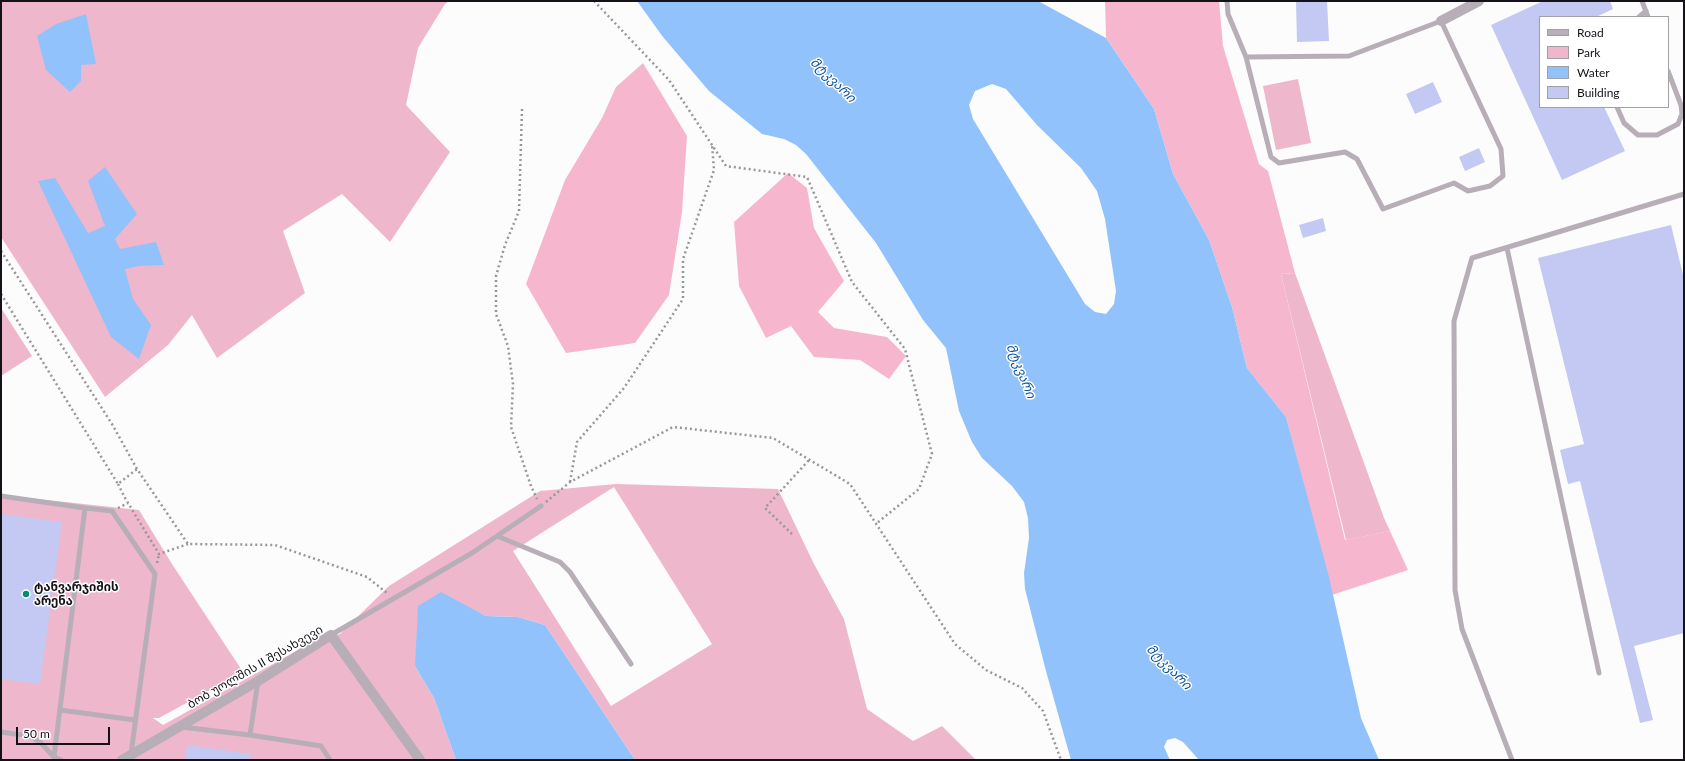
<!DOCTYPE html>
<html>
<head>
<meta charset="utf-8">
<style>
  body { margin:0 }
  #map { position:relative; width:1685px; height:761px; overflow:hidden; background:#fcfcfc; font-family:Lato,sans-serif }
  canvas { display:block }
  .frame { position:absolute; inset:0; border:2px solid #141119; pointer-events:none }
  .legend { position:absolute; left:1539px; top:16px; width:130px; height:92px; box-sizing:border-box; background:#fff; border:1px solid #a1a0a3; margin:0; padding:5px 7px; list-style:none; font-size:12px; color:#141119 }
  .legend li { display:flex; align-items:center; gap:8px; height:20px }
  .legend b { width:20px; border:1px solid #a1a0a3 }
  .scale { position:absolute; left:16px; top:727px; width:94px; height:18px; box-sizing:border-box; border:2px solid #141119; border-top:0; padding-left:5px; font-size:12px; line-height:14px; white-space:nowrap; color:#141119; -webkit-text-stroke:3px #fff; paint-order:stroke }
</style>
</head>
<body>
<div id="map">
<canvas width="1685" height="761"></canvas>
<div class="frame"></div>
<ul class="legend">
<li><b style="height:5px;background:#b8aeb7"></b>Road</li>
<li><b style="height:11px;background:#efb7cb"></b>Park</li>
<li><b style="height:11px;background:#91c2fc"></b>Water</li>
<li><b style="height:11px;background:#c3c9f3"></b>Building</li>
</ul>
<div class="scale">50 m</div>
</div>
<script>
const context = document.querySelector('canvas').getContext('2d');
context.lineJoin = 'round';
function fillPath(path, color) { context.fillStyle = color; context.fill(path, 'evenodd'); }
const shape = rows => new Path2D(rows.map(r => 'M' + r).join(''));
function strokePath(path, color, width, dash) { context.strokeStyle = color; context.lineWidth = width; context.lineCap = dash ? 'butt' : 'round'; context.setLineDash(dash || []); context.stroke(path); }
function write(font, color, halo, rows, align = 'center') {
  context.font = font + ' Lato,"Noto Sans Georgian",sans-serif'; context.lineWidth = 3; context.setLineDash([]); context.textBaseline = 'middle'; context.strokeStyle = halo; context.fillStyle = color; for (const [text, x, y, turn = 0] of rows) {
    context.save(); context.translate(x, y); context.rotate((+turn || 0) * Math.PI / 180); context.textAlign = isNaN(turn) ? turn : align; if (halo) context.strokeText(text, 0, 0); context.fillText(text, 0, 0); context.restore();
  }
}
const green = shape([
  [1,1,449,1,445,4,418,48,406,105,450,152,390,242,342,194,283,231,305,293,217,358,192,315,168,345,105,397,1,237],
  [1298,79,1311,143,1276,150,1263,86],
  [1295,273,1384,518,1390,531,1346,540,1281,274],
  [1,308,32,356,1,376],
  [616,484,778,489,814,564,844,619,867,709,913,741,942,726,976,760,635,760,545,625,518,617,486,616,441,593,415,666,434,698,456,760,1,760,1,495,139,510,172,564,243,672,159,718,153,718,163,725,316,640,340,634,389,586,540,491],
  [614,487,712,644,611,706,513,551]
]);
const forest = shape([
  [1105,1,1219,1,1223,46,1259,164,1268,171,1295,273,1281,274,1345,540,1390,531,1408,570,1332,595,1286,417,1247,368,1232,307,1209,240,1173,174,1154,109,1106,38],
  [643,63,687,136,682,212,669,295,635,343,566,353,526,284,565,180,602,118,616,87],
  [788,173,807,188,814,228,844,281,818,312,834,328,887,337,906,356,889,379,860,360,814,357,791,326,766,338,739,286,734,222]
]);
const water = shape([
  [637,1,1038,1,1106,38,1154,109,1173,174,1209,240,1232,307,1247,368,1286,417,1329,577,1361,718,1379,760,1199,760,1183,742,1175,738,1167,740,1164,747,1170,760,1071,760,1046,671,1025,589,1024,573,1029,538,1028,518,1024,502,1012,486,982,458,972,442,959,411,946,348,923,320,876,243,806,154,796,145,784,139,762,134,709,91,663,37],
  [992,84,1006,89,1037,125,1081,168,1097,191,1105,219,1116,291,1114,304,1106,314,1095,312,1085,304,973,119,969,105,975,91],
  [86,14,96,64,81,65,81,81,70,92,46,70,37,36,56,24],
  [105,167,137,214,115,239,120,249,156,242,164,265,139,266,125,269,133,299,151,325,139,359,111,337,38,181,55,178,88,233,105,226,88,181],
  [441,592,486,616,518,617,545,625,635,760,456,760,434,698,415,666,418,606]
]);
const building = shape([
  [1296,1,1327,1,1329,41,1297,42],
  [1543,1,1610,1,1613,9,1596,17,1540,17,1540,107,1604,107,1625,151,1562,180,1491,25],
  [1433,82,1442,102,1415,114,1406,94],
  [1479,148,1485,162,1465,171,1459,157],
  [1323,218,1326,231,1303,238,1299,225],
  [1671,225,1684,279,1684,633,1634,646,1653,720,1640,723,1580,481,1568,484,1560,450,1584,444,1538,258],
  [1,514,62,522,40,684,1,679],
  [187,745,251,754,250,760,185,760]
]);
const path = shape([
  [594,1,669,80,726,166,807,177,852,282,905,349,932,454,919,489,877,523],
  [522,109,519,211,505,245,496,276,496,314,508,346,513,384,511,427,531,486,537,499],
  [1,251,112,424,137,469,188,544,275,545,367,577,387,593],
  [1,294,118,484,137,469],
  [570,482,577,442,624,388,683,299,683,259,714,170,712,144],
  [118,484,125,498,159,554,188,544],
  [546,502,570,482,673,427,773,438,850,484,955,644,986,670,1022,688,1043,711,1061,760],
  [118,508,128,503],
  [792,534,765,508,810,459],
  [157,563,159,554]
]);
const lane = shape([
  [1227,1,1228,14,1246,57,1271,157,1279,163,1345,152,1357,159,1383,209,1454,183,1468,191,1490,186,1503,176,1501,149,1441,21,1349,56,1246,57],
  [1642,1,1648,17],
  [1639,17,1646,11],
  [1617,107,1624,123,1638,135,1657,135,1678,124,1682,114,1681,105,1668,71],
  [1507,248,1599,673],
  [1,496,85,508],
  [497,536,560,562,570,572,631,664],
  [331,635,472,553,541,506],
  [258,681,250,735,321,746,330,760],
  [60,710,135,720],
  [181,727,250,735],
  [1,732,30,736,41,743,54,757,61,760],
  [54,757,85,508,112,511,155,574,131,754],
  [1512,760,1462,629,1455,590,1454,321,1472,258,1684,194]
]);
const street = shape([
  [1441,21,1479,1],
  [122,760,258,681,331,635,420,760]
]);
const markers = [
  [26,594,4,"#008d77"]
];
const poiNames = [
  ["ტანვარჯიშის",34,587],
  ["არენა",34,601]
];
const streetNames = [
  ["ბობ უოლშის II შესახვევი",255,667,-30]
];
const waterNames = [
  ["მტკვარი",833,80,44],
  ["მტკვარი",1021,371,68],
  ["მტკვარი",1169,667,45]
];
fillPath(green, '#efb7cb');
fillPath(forest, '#f6b7ce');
fillPath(water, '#91c2fc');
fillPath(building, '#c3c9f3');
strokePath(path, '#98969a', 2.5, [2, 3]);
strokePath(lane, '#b8aeb7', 5);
strokePath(street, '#b8aeb7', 10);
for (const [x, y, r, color] of markers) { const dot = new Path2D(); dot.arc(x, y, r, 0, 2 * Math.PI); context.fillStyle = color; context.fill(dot); strokePath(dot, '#fff', 1.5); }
write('bold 12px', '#141119', '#fff', poiNames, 'left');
write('12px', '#141119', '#fff', streetNames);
write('italic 13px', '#0d5397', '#fff', waterNames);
</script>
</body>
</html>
